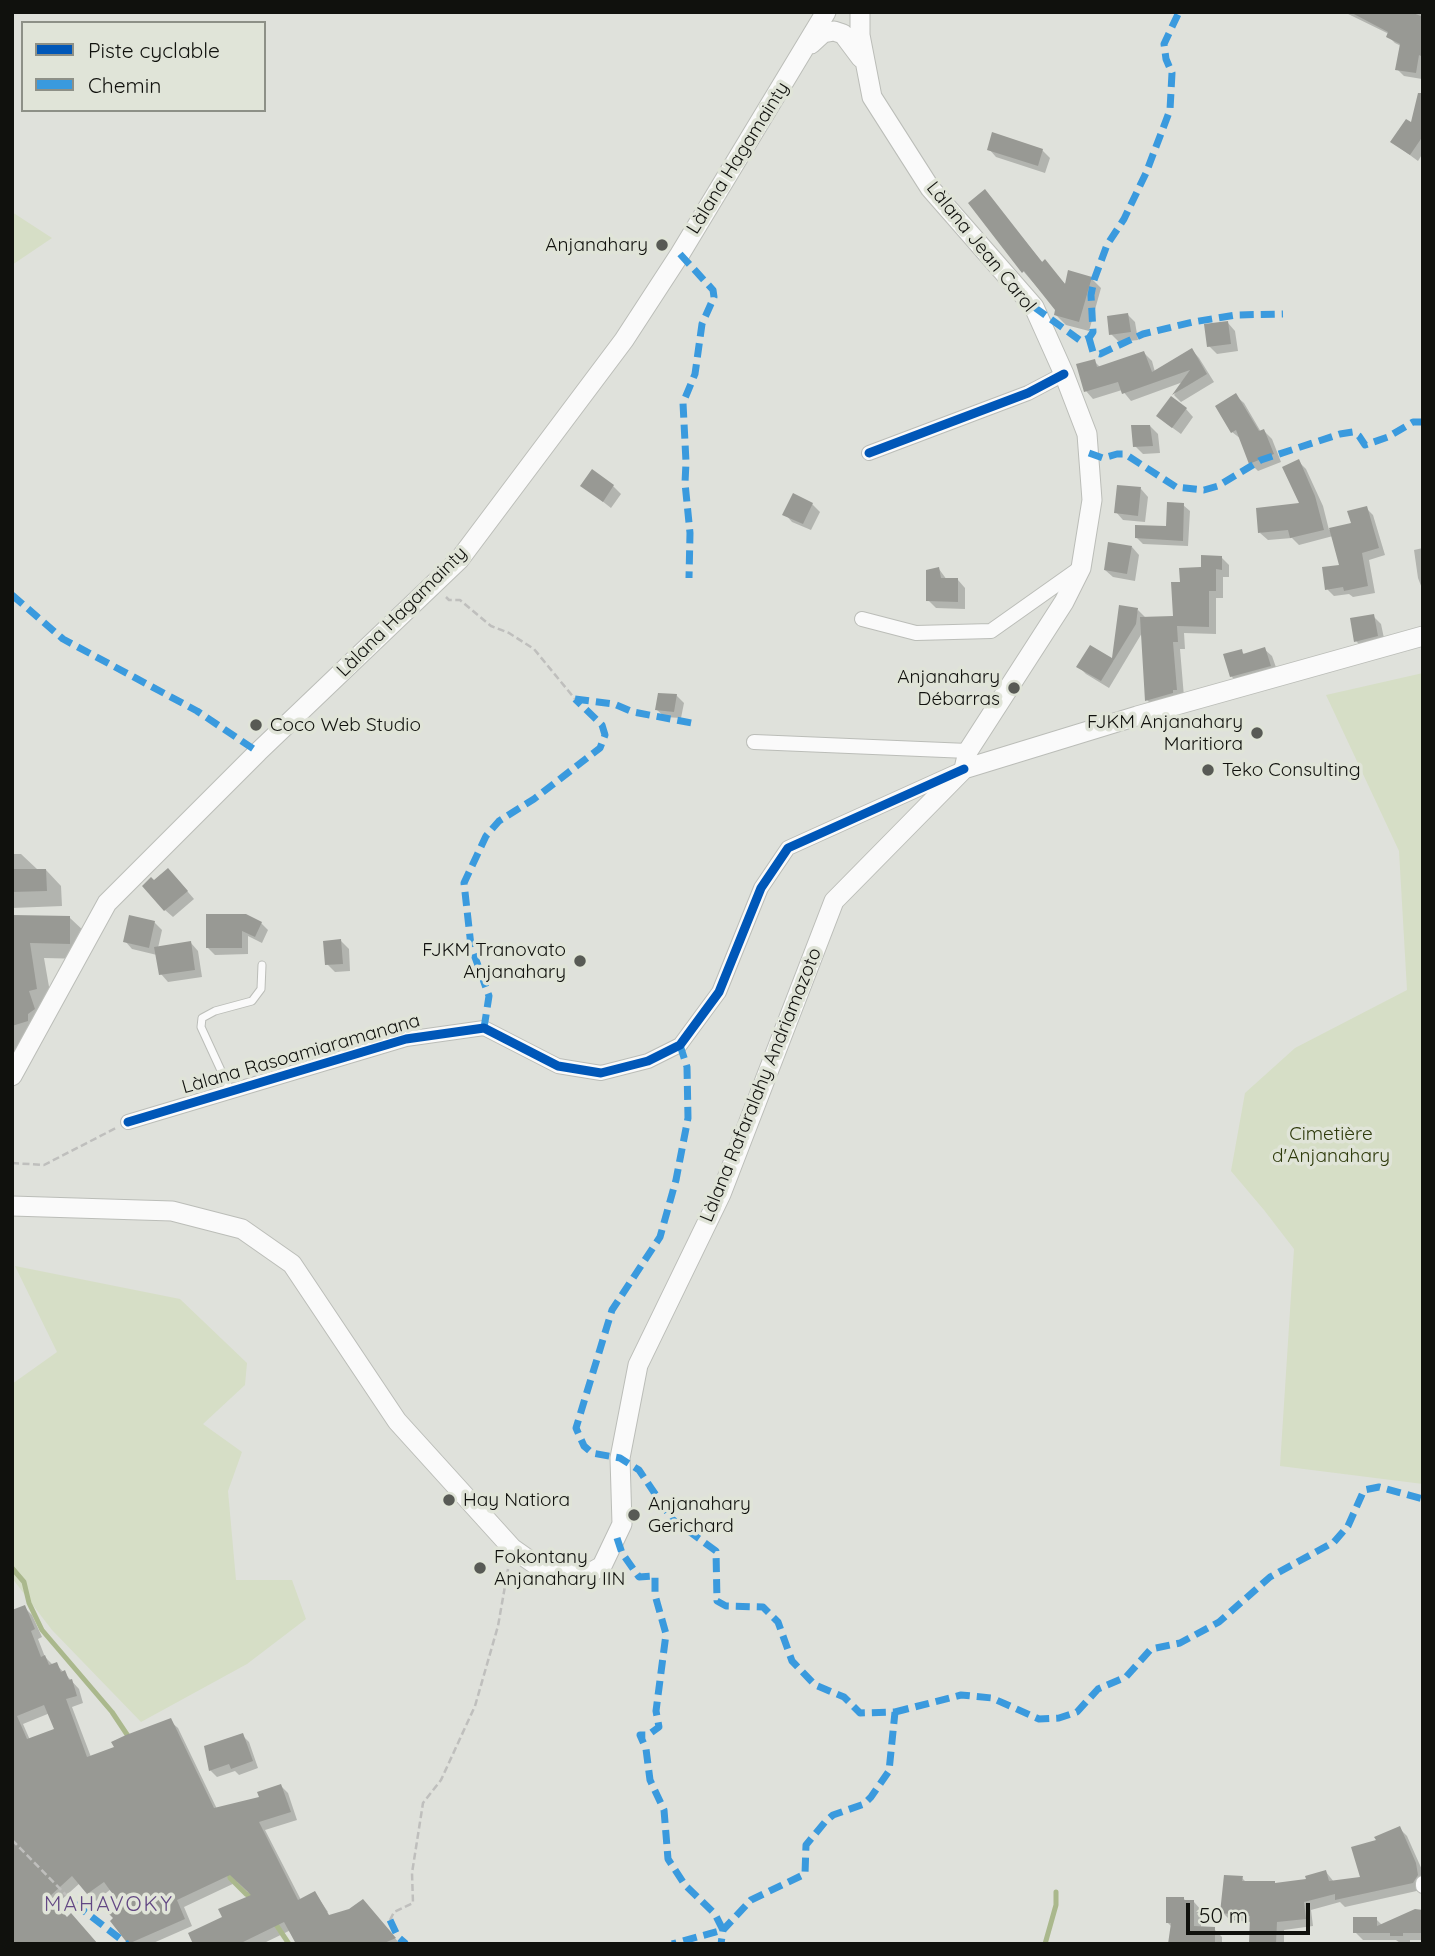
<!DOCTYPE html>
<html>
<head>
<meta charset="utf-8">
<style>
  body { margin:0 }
  #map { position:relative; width:1435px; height:1956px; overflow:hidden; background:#dfe1db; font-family:Quicksand,sans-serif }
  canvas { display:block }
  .frame { position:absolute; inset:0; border:14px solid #10110d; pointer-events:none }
  .legend { position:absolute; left:21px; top:21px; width:245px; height:91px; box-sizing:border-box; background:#e0e4d8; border:2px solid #8d9087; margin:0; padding:9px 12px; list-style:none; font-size:21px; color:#10110d }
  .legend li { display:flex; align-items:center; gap:14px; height:35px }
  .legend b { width:35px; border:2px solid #8d9087 }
  .scale { position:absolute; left:1186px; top:1903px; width:124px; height:32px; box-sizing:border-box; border:4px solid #10110d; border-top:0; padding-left:9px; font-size:21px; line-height:24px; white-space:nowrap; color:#10110d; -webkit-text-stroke:5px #e0e4d8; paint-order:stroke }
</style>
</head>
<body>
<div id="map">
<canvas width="1435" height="1956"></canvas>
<div class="frame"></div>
<ul class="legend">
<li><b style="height:9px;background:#0057b8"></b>Piste cyclable</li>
<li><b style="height:9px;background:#3a9ade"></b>Chemin</li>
</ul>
<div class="scale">50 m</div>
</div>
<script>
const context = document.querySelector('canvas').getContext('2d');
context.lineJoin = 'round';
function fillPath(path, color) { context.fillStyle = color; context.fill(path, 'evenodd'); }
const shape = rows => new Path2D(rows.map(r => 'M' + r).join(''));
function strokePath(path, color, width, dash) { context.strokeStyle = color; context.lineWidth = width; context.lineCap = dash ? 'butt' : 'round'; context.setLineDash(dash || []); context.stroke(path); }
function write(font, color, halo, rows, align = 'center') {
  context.font = font + ' Quicksand,sans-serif'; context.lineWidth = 7; context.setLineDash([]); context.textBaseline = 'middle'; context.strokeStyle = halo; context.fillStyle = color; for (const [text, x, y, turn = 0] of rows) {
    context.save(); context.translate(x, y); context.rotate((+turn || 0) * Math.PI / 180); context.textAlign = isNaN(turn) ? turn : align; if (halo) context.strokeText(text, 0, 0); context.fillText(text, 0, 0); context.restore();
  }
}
const green = shape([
  [12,212,52,238,12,265],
  [1423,673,1423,1484,1280,1466,1294,1249,1264,1210,1231,1171,1245,1093,1295,1048,1407,990,1399,851,1326,695],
  [15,1266,180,1299,247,1363,245,1385,203,1424,242,1452,228,1491,236,1580,292,1580,306,1619,247,1664,141,1722,52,1630,12,1578,12,1384,57,1352]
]);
const shadow = shape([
  [1344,12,1423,12,1422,79,1404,76,1397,69,1401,46,1395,43,1388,36,1389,34],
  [1423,99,1423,153,1418,161,1392,142,1412,125],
  [989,149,1042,150,1050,158,1045,173,996,157],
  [985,192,1043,263,1045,262,1066,285,1091,278,1101,288,1089,331,1066,325,1056,315,1057,310,1024,272,970,203],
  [1128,315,1135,322,1138,340,1119,342,1111,334],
  [1228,323,1235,331,1238,351,1217,354,1209,346],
  [1192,350,1199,358,1214,382,1181,402,1174,395,1183,382,1131,401,1122,390,1093,399,1086,391,1094,361,1101,368,1144,353,1152,361,1155,372],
  [1236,396,1244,403,1261,432,1264,431,1272,439,1281,462,1258,471,1250,463,1241,439,1232,432],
  [1186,409,1193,417,1181,434,1166,423],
  [1150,426,1158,434,1160,453,1143,454,1135,446],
  [1298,461,1306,469,1323,506,1329,530,1353,524,1366,508,1373,515,1385,555,1369,560,1375,593,1353,597,1349,594,1334,596,1327,589,1341,566,1333,536,1299,545,1292,538,1268,540,1260,533,1301,504],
  [583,486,613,486,621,494,611,508],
  [1141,489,1148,497,1145,522,1123,520,1116,512],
  [812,504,820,512,811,530,792,522,785,514],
  [1183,505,1190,511,1188,546,1143,544,1136,537,1167,528],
  [1132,547,1139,555,1135,581,1113,577,1105,570],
  [1423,548,1423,591,1418,578,1414,550],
  [1221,557,1229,565,1229,577,1223,577,1223,598,1216,598,1216,634,1184,633,1185,649,1180,649,1184,697,1155,708,1147,700,1142,633,1109,688,1086,674,1079,667,1113,661,1138,610,1145,617,1175,617,1181,583],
  [939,569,947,580,958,580,965,588,965,609,936,608,928,600],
  [1373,616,1381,624,1385,643,1364,649,1356,641],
  [1264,649,1272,656,1278,673,1239,684,1231,676,1241,651,1245,655],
  [676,695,684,703,681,718,665,717,657,710],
  [12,854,21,854,38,870,46,870,61,886,62,906,12,908],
  [176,878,194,899,173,917,165,910],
  [12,916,70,918,86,933,85,959,44,958,52,1004,12,1071],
  [244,916,261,923,268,930,262,943,248,936,248,954,215,955,208,948],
  [154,922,162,930,158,948,191,943,198,951,202,977,168,982,161,974,157,955,132,949,125,941],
  [341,941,349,949,350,971,335,972,327,964],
  [24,1607,32,1615,42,1637,38,1639,45,1657,53,1665,56,1664,79,1689,83,1703,72,1707,91,1757,116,1748,170,1721,178,1728,217,1809,261,1798,281,1786,288,1793,297,1820,265,1830,301,1900,315,1893,328,1912,262,1944,195,1944,254,1896,239,1881,184,1907,192,1926,151,1944,131,1944,112,1921,125,1907,111,1889,96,1901,80,1883,12,1944,12,1612],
  [50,1713,56,1730,30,1740,23,1724],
  [242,1735,249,1742,258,1768,239,1775,235,1771,217,1777,210,1770],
  [1399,1828,1407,1836,1423,1872,1421,1890,1345,1907,1340,1902,1311,1910,1313,1926,1284,1930,1284,1944,1251,1944,1251,1922,1230,1920,1222,1912,1242,1878,1247,1883,1276,1885,1308,1881,1326,1872,1334,1882,1362,1879,1378,1841],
  [1184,1899,1187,1902,1194,1902,1201,1910,1201,1928,1214,1929,1222,1937,1222,1944,1170,1944,1172,1927,1167,1922],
  [363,1901,400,1944,295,1944],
  [1423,1911,1423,1940,1410,1940,1410,1943,1400,1943,1396,1940,1363,1940,1355,1932,1376,1919,1383,1926]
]);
const stream = shape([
  [12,1568,24,1582,29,1603,42,1630,112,1712,130,1739],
  [229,1870,230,1878,246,1894,255,1899],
  [273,1920,289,1944],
  [1045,1944,1056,1905,1056,1892]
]);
const building = shape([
  [1350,12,1411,12,1423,17,1423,57,1419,55,1416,73,1395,70,1400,44,1386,37,1388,32],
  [1418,93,1423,93,1423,136,1410,155,1390,142,1406,119,1411,122],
  [992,132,1043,149,1038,166,987,150],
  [985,189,1042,262,1045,259,1065,284,1068,270,1092,277,1079,322,1054,315,1055,310,1024,271,1022,273,968,203],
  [1128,313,1131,332,1109,335,1107,316],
  [1228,321,1231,344,1207,347,1204,324],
  [1192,348,1207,374,1172,395,1190,370,1122,394,1118,382,1084,392,1076,364,1095,359,1097,367,1144,351,1152,372],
  [1236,393,1259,431,1264,429,1274,454,1249,464,1236,430,1231,433,1215,406],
  [1171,396,1187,408,1172,428,1156,416],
  [1131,425,1150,425,1153,446,1133,447],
  [1299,459,1315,496,1324,530,1290,538,1288,530,1258,533,1256,508,1299,503,1282,467],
  [592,469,614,485,603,502,580,486],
  [1117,485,1141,487,1138,516,1114,513],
  [793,493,813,503,803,524,782,515],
  [1167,502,1184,503,1183,541,1135,538,1135,525,1166,526],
  [1367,506,1379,548,1362,553,1368,586,1344,591,1343,587,1325,590,1322,567,1339,565,1329,528,1351,523,1347,511],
  [1108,542,1132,546,1127,574,1104,570],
  [1201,555,1222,556,1222,570,1216,569,1216,591,1209,591,1209,627,1177,626,1178,642,1173,642,1177,690,1173,690,1173,693,1145,701,1140,617,1173,616,1171,582,1180,582,1179,568,1201,567],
  [939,567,941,578,958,578,958,602,926,601,926,570],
  [1119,605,1138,608,1136,624,1101,681,1076,667,1090,645,1112,658],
  [1374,614,1378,636,1354,642,1350,618],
  [1265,647,1271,666,1230,677,1223,654,1242,649,1243,654],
  [658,693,677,694,674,712,655,710],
  [168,868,188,891,164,911,142,886,151,877,154,880],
  [12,869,46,869,47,891,12,892],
  [206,914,246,914,262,922,255,937,242,931,242,948,206,948],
  [12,915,70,916,70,944,30,943,37,989,29,991,35,1009,28,1014,28,1021,12,1026],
  [129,915,155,921,149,948,123,942],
  [341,939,343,964,325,965,323,941],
  [191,941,195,970,159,975,154,947],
  [25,1605,35,1629,31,1631,41,1657,45,1655,49,1665,57,1662,61,1672,65,1670,69,1680,72,1679,77,1696,66,1699,87,1757,114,1747,111,1742,126,1735,171,1718,214,1808,259,1797,257,1792,281,1784,291,1812,259,1822,298,1900,315,1891,329,1915,349,1909,363,1899,396,1938,382,1944,296,1944,284,1922,239,1944,193,1944,188,1933,222,1917,218,1909,251,1895,230,1875,177,1900,185,1919,128,1944,110,1921,113,1918,109,1914,122,1907,104,1882,87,1894,72,1876,49,1897,67,1917,71,1913,98,1944,12,1944,12,1610],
  [44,1705,54,1729,27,1739,17,1716],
  [243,1733,253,1761,231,1769,229,1764,209,1771,204,1746],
  [1400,1826,1416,1863,1418,1875,1413,1883,1335,1900,1335,1894,1304,1902,1306,1919,1277,1922,1276,1944,1249,1944,1250,1916,1220,1913,1224,1875,1243,1876,1242,1881,1275,1881,1275,1883,1306,1879,1305,1876,1326,1870,1329,1881,1360,1877,1351,1847,1376,1840,1374,1837],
  [1166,1897,1184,1897,1184,1900,1194,1900,1194,1926,1215,1927,1215,1944,1168,1944,1171,1923,1166,1923],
  [1415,1909,1423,1910,1423,1933,1403,1933,1403,1936,1390,1936,1390,1933,1353,1933,1353,1917,1377,1917,1377,1926]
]);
const path = shape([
  [446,597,449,600,460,600,491,626,509,633,534,649,575,699],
  [12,1163,44,1165,116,1128],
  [12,1840,75,1904],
  [390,1920,394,1912,413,1903,412,1873,423,1803,441,1780,475,1706,498,1626,508,1569]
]);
const service = shape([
  [230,1090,201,1027,202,1018,215,1011,252,1001,261,989,262,965]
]);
const minor = shape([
  [869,453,1028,393,1064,374],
  [862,619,916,633,991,631,1080,568],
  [754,742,968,751],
  [128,1122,406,1039,484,1028,558,1066,601,1073,648,1061,680,1045,719,992,761,888,788,848,956,772],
  [1423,1883,1423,1886]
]);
const secondary = shape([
  [860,12,860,35,872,97,930,188,1034,307,1064,374,1087,434,1092,500,1081,568,1064,602,968,751,964,769],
  [811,44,823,33,834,31,843,34,861,58],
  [12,1076,107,903,258,752,459,560,624,340,680,254,826,12],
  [12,1206,172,1211,242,1229,292,1264,397,1421,512,1548,539,1567,565,1575,588,1574,602,1566,622,1524,620,1458,638,1365,721,1194,834,901,964,769,1137,716,1423,636]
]);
const quiet = shape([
  [680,254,713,290,714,297,702,324,695,374,683,403,686,462,685,483,690,533,689,578],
  [1034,307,1081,341,1089,338,1093,332,1091,295,1094,280,1107,245,1124,219,1146,173,1170,110,1172,73,1166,59,1164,44,1179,12],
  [1089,338,1093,352,1100,354,1143,334,1193,322,1236,315,1283,314],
  [1089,453,1103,458,1117,454,1125,454,1176,487,1204,490,1218,486,1261,460,1340,434,1353,432,1359,436,1365,445,1388,437,1413,422,1423,422],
  [12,595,63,639,197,711,258,752],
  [575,699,614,704,633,712,692,723],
  [484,1028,489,996,471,946,464,883,486,836,499,821,534,799,600,748,605,735,602,725,575,699],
  [680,1045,687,1067,688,1118,676,1180,660,1237,612,1310,576,1428,584,1446,592,1453,620,1458,639,1470,672,1519,716,1551,717,1601,726,1606,763,1607,778,1622,792,1661,815,1685,844,1697,860,1713,895,1712,889,1771,871,1797,864,1804,833,1815,825,1822,806,1845,805,1874,751,1900,723,1930,721,1944],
  [617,1538,622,1553,639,1577,655,1576,655,1595,666,1634,656,1711,659,1727,648,1735,640,1735,646,1749,650,1780,664,1810,668,1859,685,1885,715,1914,723,1930,672,1944],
  [895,1712,961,1695,992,1698,1039,1719,1059,1718,1077,1712,1098,1689,1126,1677,1151,1649,1180,1643,1219,1622,1270,1577,1334,1542,1348,1526,1364,1490,1379,1487,1423,1499],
  [75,1904,127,1944],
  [390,1920,398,1937,406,1944]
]);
const cycleway = shape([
  [869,453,1028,393,1064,374],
  [128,1122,406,1039,484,1028,558,1066,601,1073,648,1061,680,1045,719,992,761,888,788,848,964,769]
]);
const markers = [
  [662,245,7,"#585a55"],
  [1014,688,7,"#585a55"],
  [256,725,7,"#585a55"],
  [1257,733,7,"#585a55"],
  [1208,770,7,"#585a55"],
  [580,961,7,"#585a55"],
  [449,1500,7,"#585a55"],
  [634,1515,7,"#585a55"],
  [480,1568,7,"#585a55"]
];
const streetNames = [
  ["Làlana Hagamainty",738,158,-58],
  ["Làlana Jean Carol",981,247,51],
  ["Làlana Hagamainty",402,612,-45],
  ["Làlana Rasoamiaramanana",301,1054,-16],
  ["Làlana Rafaralahy Andriamazoto",761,1085,-68]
];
const poiNames = [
  ["Anjanahary",648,245,"right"],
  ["Anjanahary",1000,677,"right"],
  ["Débarras",1000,699,"right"],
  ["FJKM Anjanahary",1243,722,"right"],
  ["Maritiora",1243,744,"right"],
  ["Coco Web Studio",270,725],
  ["Teko Consulting",1222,770],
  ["FJKM Tranovato",566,950,"right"],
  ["Anjanahary",566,972,"right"],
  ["Hay Natiora",463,1500],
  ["Anjanahary",648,1504],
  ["Gerichard",648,1526],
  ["Fokontany",494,1557],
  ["Anjanahary IIN",494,1579]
];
const parkNames = [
  ["Cimetière",1331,1134],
  ["d'Anjanahary",1331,1156]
];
const neighbourhoodNames = [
  ["MAHAVOKY",109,1905]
];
fillPath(green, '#d6dec6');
fillPath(shadow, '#0003');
strokePath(stream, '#aab88c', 5);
fillPath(building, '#989994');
strokePath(service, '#bbbdb8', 9);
strokePath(minor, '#bbbdb8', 16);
strokePath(secondary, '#bbbdb8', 21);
strokePath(path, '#bfbfbd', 2.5, [7, 3.5]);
strokePath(service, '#fafafa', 7);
strokePath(minor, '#fafafa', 14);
strokePath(secondary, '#fafafa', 19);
strokePath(quiet, '#3a9ade', 7, [14, 7]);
strokePath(cycleway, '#0057b8', 9);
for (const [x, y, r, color] of markers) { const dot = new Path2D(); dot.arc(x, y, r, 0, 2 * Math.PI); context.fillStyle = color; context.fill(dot); strokePath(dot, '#e0e4d8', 2.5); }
write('19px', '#10110d', '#e0e4d8', streetNames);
write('19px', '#10110d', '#e0e4d8', poiNames, 'left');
write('19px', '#2e3a0b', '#e0e4d8', parkNames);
context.letterSpacing = '2px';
write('21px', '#634884', '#e0e4d8', neighbourhoodNames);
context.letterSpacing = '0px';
</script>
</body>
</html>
